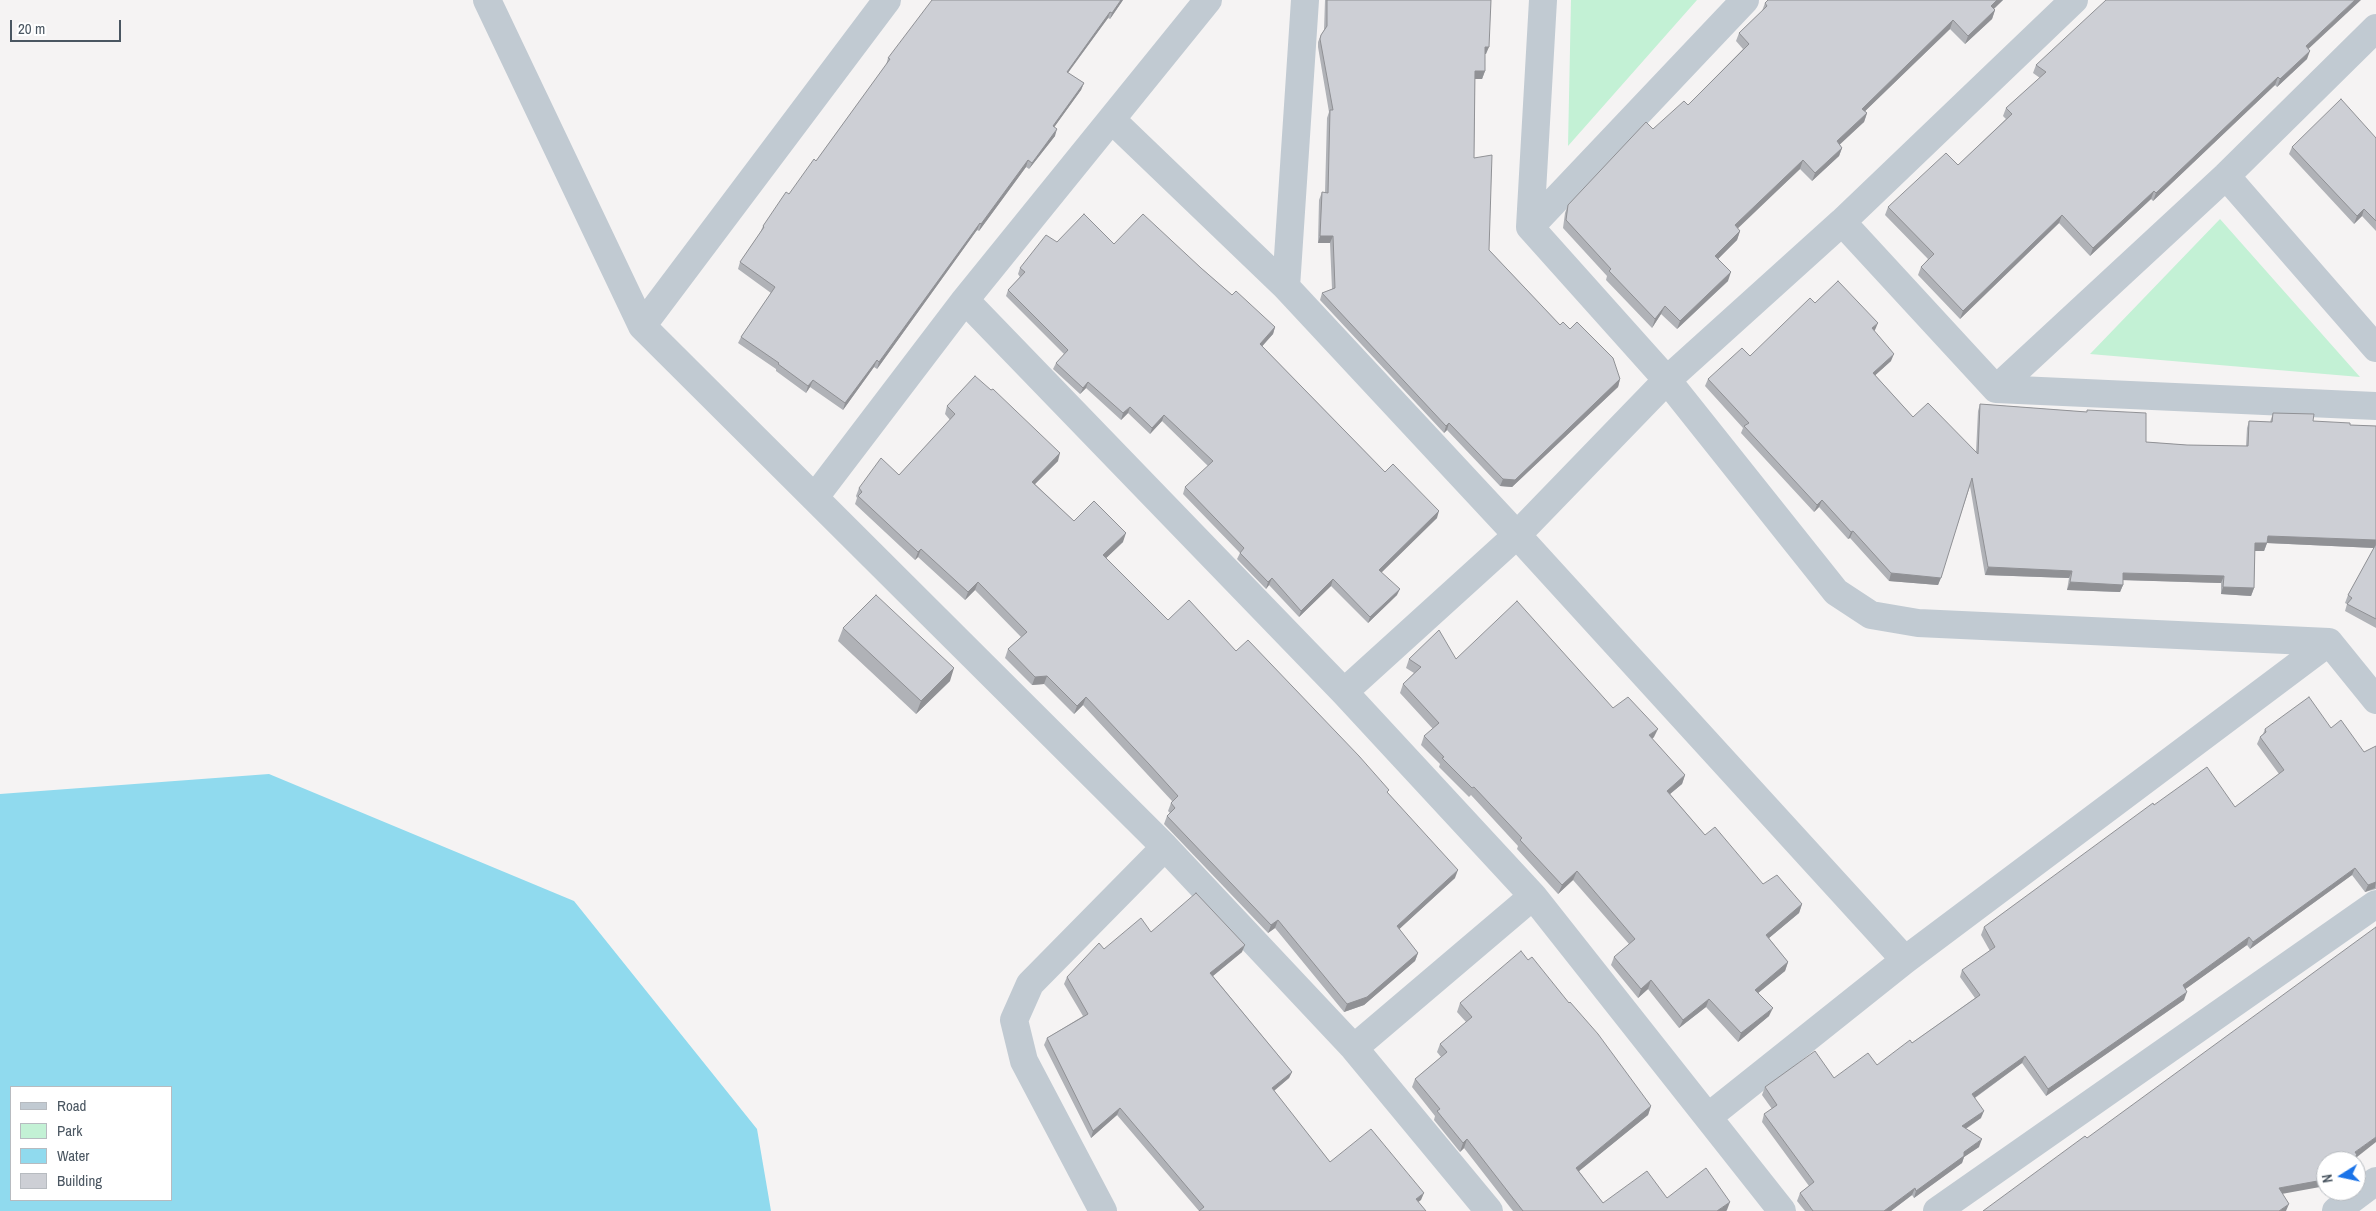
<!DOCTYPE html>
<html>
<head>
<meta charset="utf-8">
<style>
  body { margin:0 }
  #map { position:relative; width:2376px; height:1211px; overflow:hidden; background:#f5f3f3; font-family:"Archivo Narrow",sans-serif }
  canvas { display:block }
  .legend { position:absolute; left:10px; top:1086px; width:162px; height:115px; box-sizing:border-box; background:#fff; border:1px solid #b7bbc0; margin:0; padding:6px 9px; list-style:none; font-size:15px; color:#4a5661 }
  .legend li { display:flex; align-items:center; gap:10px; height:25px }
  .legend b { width:25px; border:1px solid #b7bbc0 }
  .north { position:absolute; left:2316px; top:1151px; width:50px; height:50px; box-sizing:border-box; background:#fff; border:1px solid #b7bbc0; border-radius:50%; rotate:260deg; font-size:14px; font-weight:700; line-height:20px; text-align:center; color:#4a5661 }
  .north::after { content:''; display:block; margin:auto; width:18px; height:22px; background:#1a73e8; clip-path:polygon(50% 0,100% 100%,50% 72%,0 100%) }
  .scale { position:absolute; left:10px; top:20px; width:111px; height:22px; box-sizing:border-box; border:2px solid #4a5661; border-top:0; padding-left:6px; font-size:15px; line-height:18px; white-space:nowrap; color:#4a5661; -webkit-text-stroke:4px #fff; paint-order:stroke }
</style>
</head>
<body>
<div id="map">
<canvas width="2376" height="1211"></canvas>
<ul class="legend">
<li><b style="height:6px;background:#c1cad2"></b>Road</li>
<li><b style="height:14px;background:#c3f1d5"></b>Park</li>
<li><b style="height:14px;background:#90daee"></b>Water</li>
<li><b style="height:14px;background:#cdcfd5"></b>Building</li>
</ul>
<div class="north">N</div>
<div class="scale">20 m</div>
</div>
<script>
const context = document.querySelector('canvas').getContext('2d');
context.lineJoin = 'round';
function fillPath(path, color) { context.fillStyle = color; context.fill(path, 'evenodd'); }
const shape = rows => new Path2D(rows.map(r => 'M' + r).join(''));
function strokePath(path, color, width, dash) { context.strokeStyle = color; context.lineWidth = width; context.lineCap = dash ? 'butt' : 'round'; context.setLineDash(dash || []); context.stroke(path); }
const green = shape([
  [1571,0,1697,0,1568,146],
  [2220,219,2360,377,2090,354]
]);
const water = shape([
  [269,774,574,901,757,1129,771,1211,0,1211,0,794],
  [11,1087,171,1087,171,1200,11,1200]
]);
const minor = shape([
  [487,0,642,326,1165,847,1354,1048,1489,1211],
  [1745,0,1530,227,1667,380,1836,592,1871,615,1918,623,2329,642,2376,700],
  [1112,120,1286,287,1517,535,1905,960],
  [2226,176,2376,348],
  [1842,222,1996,389,2376,406],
  [1530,227,1543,0],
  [1286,287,1305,0],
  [965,300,1344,692,1533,896,1782,1211],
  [642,326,887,0],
  [1996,389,2226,176,2376,28],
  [815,497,965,300,1208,0],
  [1344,692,1517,535,1667,380,1842,222,2074,0],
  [1354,1048,1533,896],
  [1708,1117,1905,960,2329,642],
  [1103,1211,1024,1061,1014,1020,1030,984,1165,847],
  [1937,1211,2376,904],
  [2336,1211,2376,1181]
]);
const wall = shape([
  [1123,0,1110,19,1108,18,1068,73,1084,83,1081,90,1054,127,1055,136,1029,169,1026,167,979,231,977,230,877,369,874,367,843,410,810,387,806,393,776,371,776,369,738,343,741,337,771,293,738,269,740,262,760,233,763,226,816,161,886,65,888,58],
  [1325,0,1491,0,1486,54,1485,54,1485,71,1482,79,1475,79,1474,158,1489,250,1560,325,1620,379,1618,387,1512,487,1500,486,1447,430,1444,433,1320,300,1322,293,1332,289,1330,243,1318,243,1319,200,1322,192,1325,193,1327,118,1329,112,1318,47,1318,42,1321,35,1324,30],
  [1768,0,2003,0,1994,9,1995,10,1992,19,1965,44,1950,29,1865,111,1867,113,1864,122,1839,144,1842,148,1839,156,1812,181,1800,169,1737,228,1740,231,1737,240,1718,259,1728,281,1677,329,1661,314,1652,328,1606,280,1607,276,1563,228,1565,213,1568,205,1653,129,1688,105,1743,49,1736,41,1739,33,1762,11,1765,3],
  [2308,49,2307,59,2277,87,2275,85,2153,201,2151,199,2090,256,2059,223,1960,319,1918,275,1921,267,1928,259,1885,215,1888,207,1958,165,2006,119,2003,116,2006,108,2040,78,2033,73,2036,65],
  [2376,138,2376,231,2362,216,2354,224,2289,154,2292,147],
  [1057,242,1114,244,1201,268,1232,295,1275,327,1273,334,1262,346,1385,472,1437,518,1381,572,1397,595,1368,623,1331,586,1299,617,1269,585,1266,589,1237,559,1240,553,1183,494,1185,487,1208,466,1162,421,1150,434,1128,413,1121,420,1086,388,1080,394,1053,369,1056,363,1064,354,1006,296,1008,290,1020,277,1018,274,1020,268],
  [1815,303,1875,330,1874,331,1891,361,1875,375,1913,417,1976,452,1978,411,1980,404,2087,412,2087,410,2146,442,2187,445,2246,446,2247,428,2249,421,2270,422,2273,413,2313,421,2350,425,2376,426,2376,628,2345,611,2347,604,2345,603,2348,595,2374,548,2267,543,2264,551,2255,551,2254,588,2251,596,2221,594,2221,583,2123,580,2123,585,2120,592,2067,590,2069,578,1985,575,1970,486,1938,585,1889,581,1850,538,1848,539,1819,507,1814,512,1741,433,1743,428,1705,386,1708,379,1750,356],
  [947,406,1058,461,1035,484,1074,521,1123,542,1106,558,1168,620,1236,651,1388,793,1455,878,1399,929,1418,953,1415,961,1364,1005,1344,1012,1275,928,1268,933,1164,824,1167,816,1170,813,1168,811,1171,803,1172,801,1083,705,1074,714,1044,684,1032,685,1005,658,1008,649,1021,637,975,590,965,600,918,557,915,560,855,504,857,498,856,496,859,488,899,475,950,420,945,414],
  [843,628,950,681,916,714,838,641],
  [1409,659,1456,659,1613,708,1654,737,1652,739,1685,775,1682,784,1670,794,1705,835,1763,884,1802,904,1799,913,1769,938,1788,962,1785,971,1758,993,1769,1016,1738,1042,1706,1007,1679,1028,1648,989,1638,998,1611,965,1614,957,1629,944,1573,880,1558,894,1517,849,1518,846,1471,795,1469,797,1439,767,1440,764,1421,745,1424,736,1433,729,1400,693,1403,684,1414,673,1406,668],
  [2331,728,2364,752,2376,746,2376,889,2365,892,2352,875,2250,949,2247,945,2185,989,2184,1000,2046,1096,2022,1063,1975,1098,1981,1118,1966,1129,1979,1147,1964,1157,1962,1163,1914,1198,1912,1195,1891,1211,1805,1211,1797,1201,1800,1193,1809,1186,1762,1122,1764,1114,1772,1109,1762,1095,1765,1087,1834,1078,1877,1065,1912,1043,1975,998,1960,977,1962,970,1990,951,1981,935,1984,927,2154,805,2235,807,2279,774,2257,744,2260,737,2263,734,2265,729],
  [1151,932,1242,952,1213,976,1292,1072,1289,1078,1274,1091,1330,1162,1421,1200,1199,1211,1117,1115,1091,1138,1044,1045,1047,1038,1083,1016,1064,984,1067,977,1104,949],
  [1460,1003,1651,1106,1648,1115,1579,1171,1603,1203,1667,1198,1727,1210,1726,1211,1513,1211,1464,1148,1460,1152,1434,1120,1435,1116,1412,1087,1415,1079,1441,1057,1437,1052,1440,1044,1466,1022,1457,1012]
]);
const shadedWall = shape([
  [1121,0,1123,0,1110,19,1112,13],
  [1997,0,2003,0,1988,14,1991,6],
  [2355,0,2361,0,2303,54,2306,46],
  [1995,10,1992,19,1965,44,1968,36],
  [1110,12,1108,18,1064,78,1067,72],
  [1953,20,1950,29,1859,117,1862,109],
  [1485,47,1489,47,1486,54,1483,54],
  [2310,51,2307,59,2277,87,2280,79],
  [1475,71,1485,71,1482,79,1472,79],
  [2278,77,2275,85,2153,201,2156,193],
  [1084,83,1081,90,1050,133,1053,126],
  [1867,113,1864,122,1834,150,1837,141],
  [1057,129,1055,136,1029,169,1032,163],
  [1842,148,1839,156,1812,181,1815,173],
  [1028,160,1026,167,979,231,981,224],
  [1803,160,1800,169,1732,234,1735,225],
  [2154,191,2151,199,2090,256,2093,248],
  [2364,209,2362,216,2354,224,2357,216],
  [2062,215,2059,223,1960,319,1963,311],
  [980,223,977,230,877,369,879,362],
  [1740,231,1737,240,1712,265,1715,256],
  [1320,236,1333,236,1330,243,1318,243],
  [1731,272,1728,281,1677,329,1680,321],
  [1665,306,1661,314,1652,328,1655,319],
  [1878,323,1875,330,1869,336,1872,328],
  [1275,327,1273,334,1258,351,1260,344],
  [1894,354,1891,361,1870,380,1873,373],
  [877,360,874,367,843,410,845,403],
  [1620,379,1618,387,1512,487,1500,486,1503,479],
  [813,380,810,387,806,393,808,386],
  [1088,382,1086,388,1080,394,1083,388],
  [1130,407,1128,413,1121,420,1123,413],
  [1164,415,1162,421,1150,434,1152,428],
  [1449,423,1447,430,1444,433,1446,426],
  [1060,453,1058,461,1029,490,1032,482],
  [1822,500,1819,507,1814,512,1817,505],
  [1439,511,1437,518,1377,577,1379,570],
  [1853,531,1850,538,1848,539,1851,532],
  [1126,533,1123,542,1100,564,1103,555],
  [2268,536,2376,540,2376,545,2375,548,2267,543,2264,551,2252,551,2255,543],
  [921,549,918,557,915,560,918,552],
  [1988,567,2072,571,2069,578,1985,575],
  [1891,573,1941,578,1938,585,1889,581],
  [2123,573,2224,576,2221,583,2120,580],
  [1272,578,1269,585,1266,589,1268,582],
  [1333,579,1331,586,1299,617,1301,611],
  [978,582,975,590,965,600,968,592],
  [2070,582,2123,585,2120,592,2067,590],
  [2223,587,2254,588,2251,596,2221,594],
  [1400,589,1397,595,1368,623,1370,617],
  [954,668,950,681,916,714,921,701],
  [1047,676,1044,684,1032,685,1035,677],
  [1086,697,1083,705,1074,714,1077,706],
  [1658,729,1654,737,1645,744,1649,735],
  [1685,775,1682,784,1664,799,1667,791],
  [2355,868,2352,875,2250,949,2253,942],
  [1458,870,1455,878,1394,934,1397,926],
  [1577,871,1573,880,1558,894,1562,885],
  [2376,882,2375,888,2365,892,2368,885],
  [1802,904,1799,913,1763,943,1766,935],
  [1278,920,1275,928,1268,933,1271,925],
  [2249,937,2247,945,2180,993,2183,985],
  [1245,945,1242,952,1208,980,1210,973],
  [1418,953,1415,961,1364,1005,1344,1012,1347,1004],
  [1788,962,1785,971,1752,998,1755,990],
  [1651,980,1648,989,1638,998,1641,989],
  [2187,992,2184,1000,2046,1096,2048,1089],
  [1709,999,1706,1007,1679,1028,1683,1020],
  [1773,1008,1769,1016,1738,1042,1741,1033],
  [2025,1056,2022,1063,1970,1101,1972,1094],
  [1292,1072,1289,1078,1270,1094,1272,1088],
  [1651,1106,1648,1115,1573,1176,1576,1168],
  [1120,1108,1117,1115,1091,1138,1093,1131],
  [1984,1111,1981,1118,1959,1133,1962,1126],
  [2376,1137,2376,1142,2357,1157,2355,1161,2349,1161,2355,1152],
  [1467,1139,1464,1148,1460,1152,1463,1143],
  [1982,1139,1979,1147,1964,1157,1962,1163,1914,1198,1916,1191,1964,1152],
  [2326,1178,2326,1183,2320,1187,2276,1195,2279,1188],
  [1915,1188,1912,1195,1891,1211,1884,1211],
  [1424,1193,1421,1200,1413,1206,1416,1199],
  [1730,1202,1727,1210,1726,1211,1717,1211],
  [2289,1204,2286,1211,2279,1211]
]);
const building = shape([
  [932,0,1121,0,1112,13,1110,12,1067,72,1084,83,1053,126,1057,129,1032,163,1028,160,981,224,980,223,879,362,877,360,845,403,813,380,808,386,778,364,779,363,741,337,775,287,740,262,764,227,763,226,786,192,789,194,814,159,816,161,890,59,888,58,932,0],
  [1327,0,1491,0,1489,47,1485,47,1485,71,1475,71,1474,158,1492,155,1489,250,1560,325,1563,322,1570,329,1577,322,1613,358,1620,379,1515,480,1503,479,1449,423,1446,426,1322,293,1335,288,1333,236,1320,236,1322,192,1328,193,1330,110,1333,110,1320,39,1321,35,1327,26,1327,0],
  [1768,0,1997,0,1991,6,1995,10,1968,36,1953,20,1862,109,1867,113,1837,141,1842,148,1815,173,1803,160,1735,225,1740,231,1715,256,1731,272,1680,321,1665,306,1655,319,1609,271,1611,269,1566,220,1568,205,1646,122,1653,129,1684,101,1688,105,1749,44,1739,33,1767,6,1765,3,1768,0],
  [2106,0,2355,0,2306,46,2310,51,2280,79,2278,77,2156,193,2154,191,2093,248,2062,215,1963,311,1921,267,1934,254,1888,207,1946,153,1958,165,2012,114,2006,108,2046,72,2036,65,2106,0],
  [2341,99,2376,138,2376,221,2364,209,2357,216,2292,147,2341,99],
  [1084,214,1114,244,1143,214,1201,268,1232,295,1236,291,1275,327,1260,344,1385,472,1393,464,1439,511,1379,570,1400,589,1370,617,1333,579,1301,611,1272,578,1268,582,1240,553,1244,548,1185,487,1213,461,1164,415,1152,428,1130,407,1123,413,1088,382,1083,388,1056,363,1068,350,1008,290,1025,272,1020,268,1046,235,1057,242,1084,214],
  [1838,281,1878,323,1872,328,1894,354,1873,373,1913,417,1928,403,1978,454,1980,404,2087,412,2087,410,2146,413,2146,442,2187,445,2248,446,2249,421,2272,422,2273,413,2314,414,2313,421,2350,423,2350,425,2376,426,2376,540,2268,536,2267,543,2255,543,2254,588,2223,587,2224,576,2123,573,2123,585,2070,582,2072,571,1988,567,1972,478,1941,578,1891,573,1853,531,1851,532,1822,500,1817,505,1744,426,1749,423,1708,379,1742,348,1750,356,1810,298,1815,303,1838,281],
  [975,376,991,390,993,389,1060,453,1032,482,1074,521,1094,501,1126,533,1103,555,1168,620,1189,600,1236,651,1248,640,1359,756,1389,790,1387,792,1458,870,1397,926,1418,953,1367,997,1347,1004,1278,920,1271,925,1167,816,1175,808,1171,803,1178,796,1149,764,1086,697,1077,706,1047,676,1035,677,1008,649,1027,632,978,582,968,592,921,549,918,552,858,496,862,492,859,488,881,458,899,475,955,414,947,406,975,376],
  [2376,544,2376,619,2347,604,2352,598,2348,595,2376,544],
  [876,595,954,668,921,701,843,628,876,595],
  [1517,601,1613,708,1628,697,1658,729,1649,735,1685,775,1667,791,1705,835,1715,827,1763,884,1777,875,1802,904,1766,935,1788,962,1755,990,1773,1008,1741,1033,1709,999,1683,1020,1651,980,1641,989,1614,957,1635,939,1577,871,1562,885,1520,840,1522,838,1474,787,1472,788,1442,758,1444,757,1424,736,1439,723,1403,684,1421,667,1409,659,1439,630,1456,659,1517,601],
  [2309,697,2331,728,2341,720,2364,752,2376,746,2376,882,2368,885,2355,868,2253,942,2249,937,2183,985,2187,992,2048,1089,2025,1056,1972,1094,1984,1111,1962,1126,1982,1139,1964,1152,1964,1156,1916,1191,1915,1188,1884,1211,1813,1211,1800,1193,1814,1182,1764,1114,1777,1105,1765,1087,1815,1051,1834,1078,1868,1053,1877,1065,1910,1040,1912,1043,1980,995,1962,970,1995,947,1984,927,2153,803,2154,805,2207,767,2235,807,2284,770,2260,737,2266,732,2265,729,2309,697],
  [1196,893,1245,945,1210,973,1292,1072,1272,1088,1330,1162,1371,1129,1424,1193,1416,1199,1426,1211,1199,1211,1204,1207,1120,1108,1093,1131,1047,1038,1088,1014,1067,977,1099,943,1104,949,1141,918,1151,932,1196,893],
  [2376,927,2376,1137,2355,1152,2357,1155,2349,1161,2326,1161,2326,1178,2323,1180,2279,1188,2289,1204,2279,1211,1983,1211,2085,1136,2087,1138,2376,927],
  [1521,951,1528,960,1532,957,1569,1003,1570,1002,1598,1034,1651,1106,1576,1168,1603,1203,1647,1171,1667,1198,1706,1168,1730,1202,1717,1211,1523,1211,1467,1139,1463,1143,1437,1111,1440,1109,1415,1079,1447,1052,1440,1044,1472,1017,1460,1003,1521,951]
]);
fillPath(green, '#c3f1d5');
fillPath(water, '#90daee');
strokePath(minor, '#c1cad2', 28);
fillPath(wall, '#b0b2b7');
fillPath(shadedWall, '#909195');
fillPath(building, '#cdcfd5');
strokePath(building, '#909195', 1);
</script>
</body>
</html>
